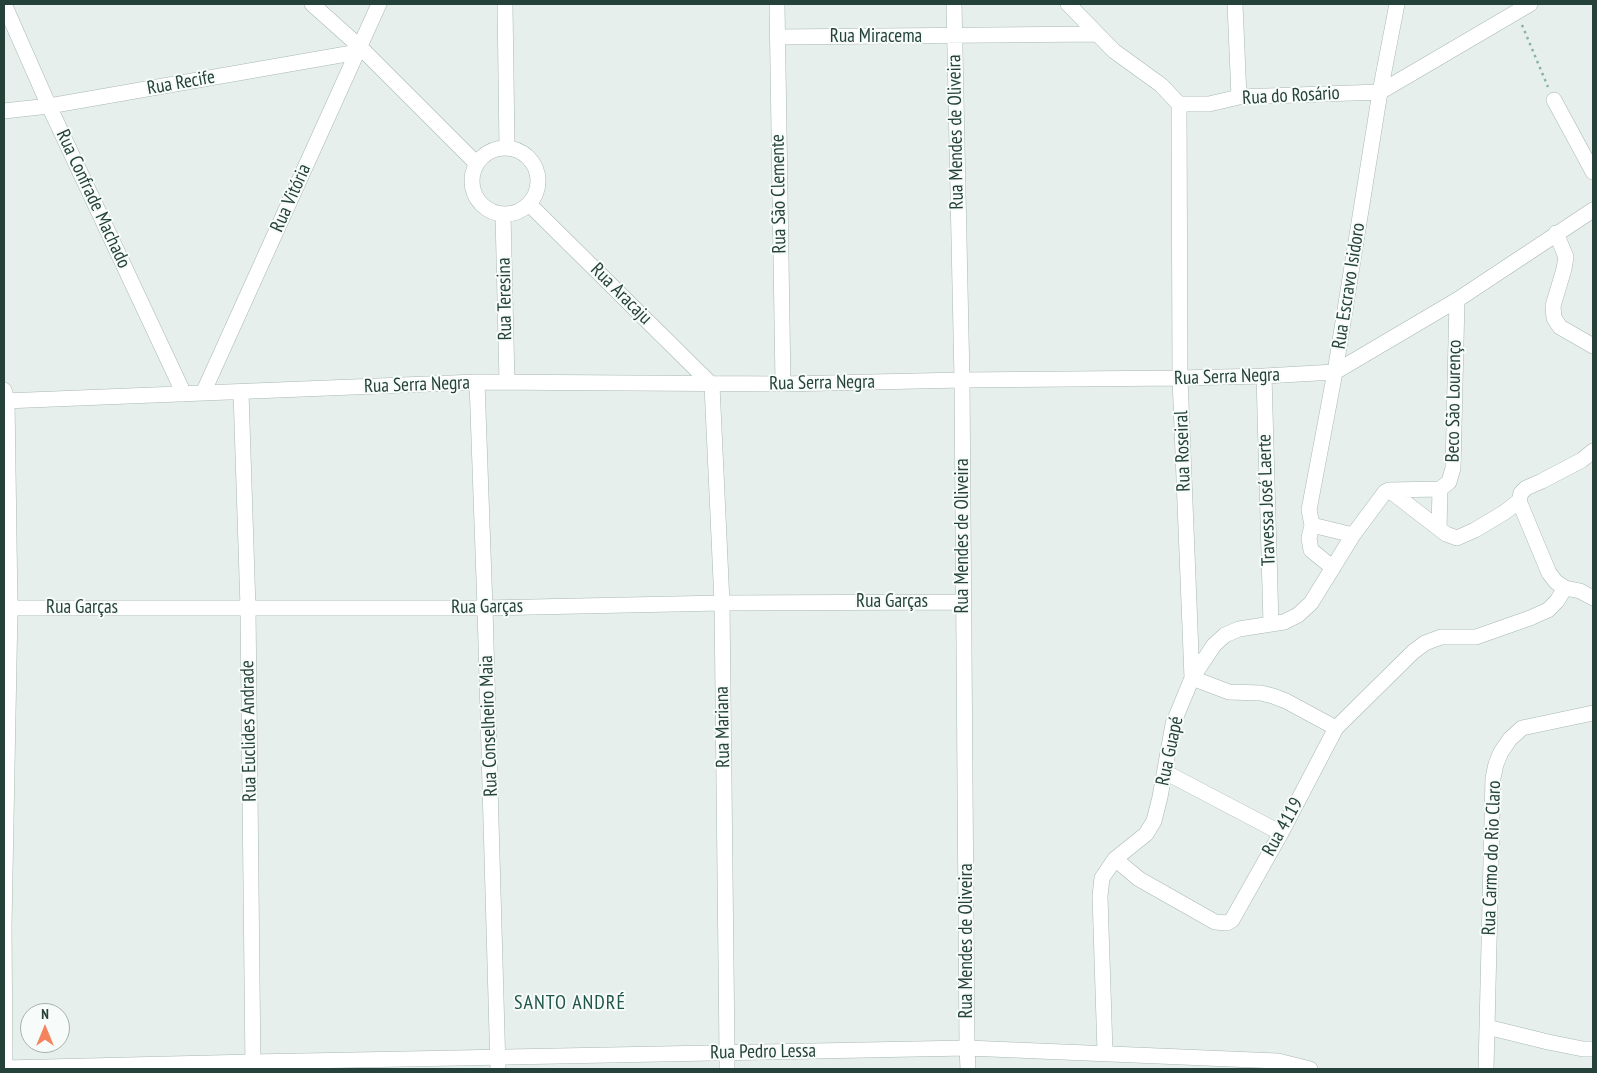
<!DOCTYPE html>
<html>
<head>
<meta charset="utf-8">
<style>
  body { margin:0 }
  #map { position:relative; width:1597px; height:1073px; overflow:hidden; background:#e6efeb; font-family:"PT Sans Narrow",sans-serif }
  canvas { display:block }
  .frame { position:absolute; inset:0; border:5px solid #24423a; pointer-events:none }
  .north { position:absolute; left:20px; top:1003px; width:50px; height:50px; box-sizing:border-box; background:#f7fbf9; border:1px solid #a3b1ad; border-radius:50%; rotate:0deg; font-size:14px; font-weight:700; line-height:20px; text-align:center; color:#24423a }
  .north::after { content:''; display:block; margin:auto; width:18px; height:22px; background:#f4845f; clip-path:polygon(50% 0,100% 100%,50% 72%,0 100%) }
</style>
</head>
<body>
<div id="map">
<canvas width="1597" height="1073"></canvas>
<div class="frame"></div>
<div class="north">N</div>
</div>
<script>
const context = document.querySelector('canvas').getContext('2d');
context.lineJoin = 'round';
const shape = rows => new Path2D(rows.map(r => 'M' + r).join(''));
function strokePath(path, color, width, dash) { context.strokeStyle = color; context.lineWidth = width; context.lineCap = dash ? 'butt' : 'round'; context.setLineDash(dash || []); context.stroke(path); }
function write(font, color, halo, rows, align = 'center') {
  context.font = font + ' "PT Sans Narrow",sans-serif'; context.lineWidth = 4; context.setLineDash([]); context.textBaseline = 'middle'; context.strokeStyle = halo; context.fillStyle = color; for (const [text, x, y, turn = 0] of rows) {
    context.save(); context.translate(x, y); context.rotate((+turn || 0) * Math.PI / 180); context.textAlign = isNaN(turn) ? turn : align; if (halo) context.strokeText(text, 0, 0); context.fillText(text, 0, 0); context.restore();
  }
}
const path = shape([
  [1522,25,1548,87]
]);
const minor = shape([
  [4,4,49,106,184,394],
  [312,4,360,47,476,163],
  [505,4,507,148],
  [777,4,783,384],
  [954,4,962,380,967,1048],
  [1068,4,1114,51,1161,85,1179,104,1209,104,1239,97,1380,92,1530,4],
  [1235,4,1239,97],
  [777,37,1096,34],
  [1554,100,1593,172],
  [1179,104,1180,378,1192,678,1229,692,1261,693,1273,696,1286,701,1336,728],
  [4,111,49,106,358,52],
  '472 181a33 33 0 1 1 66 0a33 33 0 1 1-66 0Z',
  [529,204,712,385,722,603,727,1053],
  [503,215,507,382],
  [1556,233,1566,257,1564,269,1553,306,1554,318,1560,327,1593,346],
  [1264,376,1271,624],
  [477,382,485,608,498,1069],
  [241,392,248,608,253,1069],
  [203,393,379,4],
  [4,401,477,382,783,384,962,380,1180,378,1264,376,1335,372,1457,300,1593,210],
  [1389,490,1446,534,1457,538,1475,530,1505,512,1519,501,1521,493,1526,488,1542,481,1582,460,1593,451],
  [1519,501,1549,573,1556,582,1565,588,1580,591,1593,598],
  [1312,525,1309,538,1311,550,1333,568],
  [1439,528,1440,489,1449,482,1453,468,1457,300],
  [1353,535,1312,525,1309,510,1335,372,1380,92,1397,4],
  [10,608,485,608,722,603,964,602],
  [1165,772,1281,833],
  [1115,859,1139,879,1215,922,1227,923,1232,920,1281,833,1336,728,1413,652,1425,643,1441,637,1476,637,1530,618,1548,610,1557,601,1565,588],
  [1487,1027,1548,1042,1583,1049,1593,1049],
  [1105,1052,1100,896,1102,878,1115,859,1146,834,1154,821,1160,797,1173,724,1192,678,1214,645,1225,635,1239,629,1284,622,1298,615,1311,603,1353,535,1385,492,1389,490,1440,489],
  [1486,1069,1493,778,1496,764,1501,752,1510,739,1522,728,1593,713]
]);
const tertiary = shape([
  [4,390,7,400,10,608,4,926,5,1069],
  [967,1048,968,1069],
  [5,1068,252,1062,967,1048,1278,1061,1310,1069],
  [727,1069,727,1053]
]);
const streetNames = [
  ["Rua Miracema",876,37],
  ["Rua Recife",181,83,-10],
  ["Rua do Rosário",1291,96,-3],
  ["Rua Mendes de Oliveira",956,132,-91],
  ["Rua São Clemente",779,194,-91],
  ["Rua Vitória",291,198,-66],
  ["Rua Confrade Machado",93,199,65],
  ["Rua Escravo Isidoro",1349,286,-81],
  ["Rua Aracaju",621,294,45],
  ["Rua Teresina",505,299,-91],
  ["Rua Serra Negra",1227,377,-2],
  ["Rua Serra Negra",822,383,-1],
  ["Rua Serra Negra",417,385,-2],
  ["Beco São Lourenço",1454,401,-89],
  ["Rua Roseiral",1183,451,-92],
  ["Travessa José Laerte",1267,500,-92],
  ["Rua Mendes de Oliveira",963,536,-90],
  ["Rua Garças",892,602],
  ["Rua Garças",487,607,-1],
  ["Rua Garças",82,608],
  ["Rua Conselheiro Maia",489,726,-92],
  ["Rua Mariana",723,727,-91],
  ["Rua Euclides Andrade",249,731,-91],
  ["Rua Guapé",1170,751,-78],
  ["Rua 4119",1283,827,-61],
  ["Rua Carmo do Rio Claro",1492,858,-88],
  ["Rua Mendes de Oliveira",967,941,-90],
  ["Rua Pedro Lessa",763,1052,-1]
];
const neighbourhoodNames = [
  ["SANTO ANDRÉ",570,1003]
];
strokePath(minor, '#a8b8b2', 16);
strokePath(tertiary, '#a8b8b2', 16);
strokePath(path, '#86b3a5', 2.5, [2.5, 4]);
strokePath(minor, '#fff', 15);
strokePath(tertiary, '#fff', 15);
write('19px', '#24423a', '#f7fbf9', streetNames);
context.letterSpacing = '1px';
write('20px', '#1f5548', '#f7fbf9', neighbourhoodNames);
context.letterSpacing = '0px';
</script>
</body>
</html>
